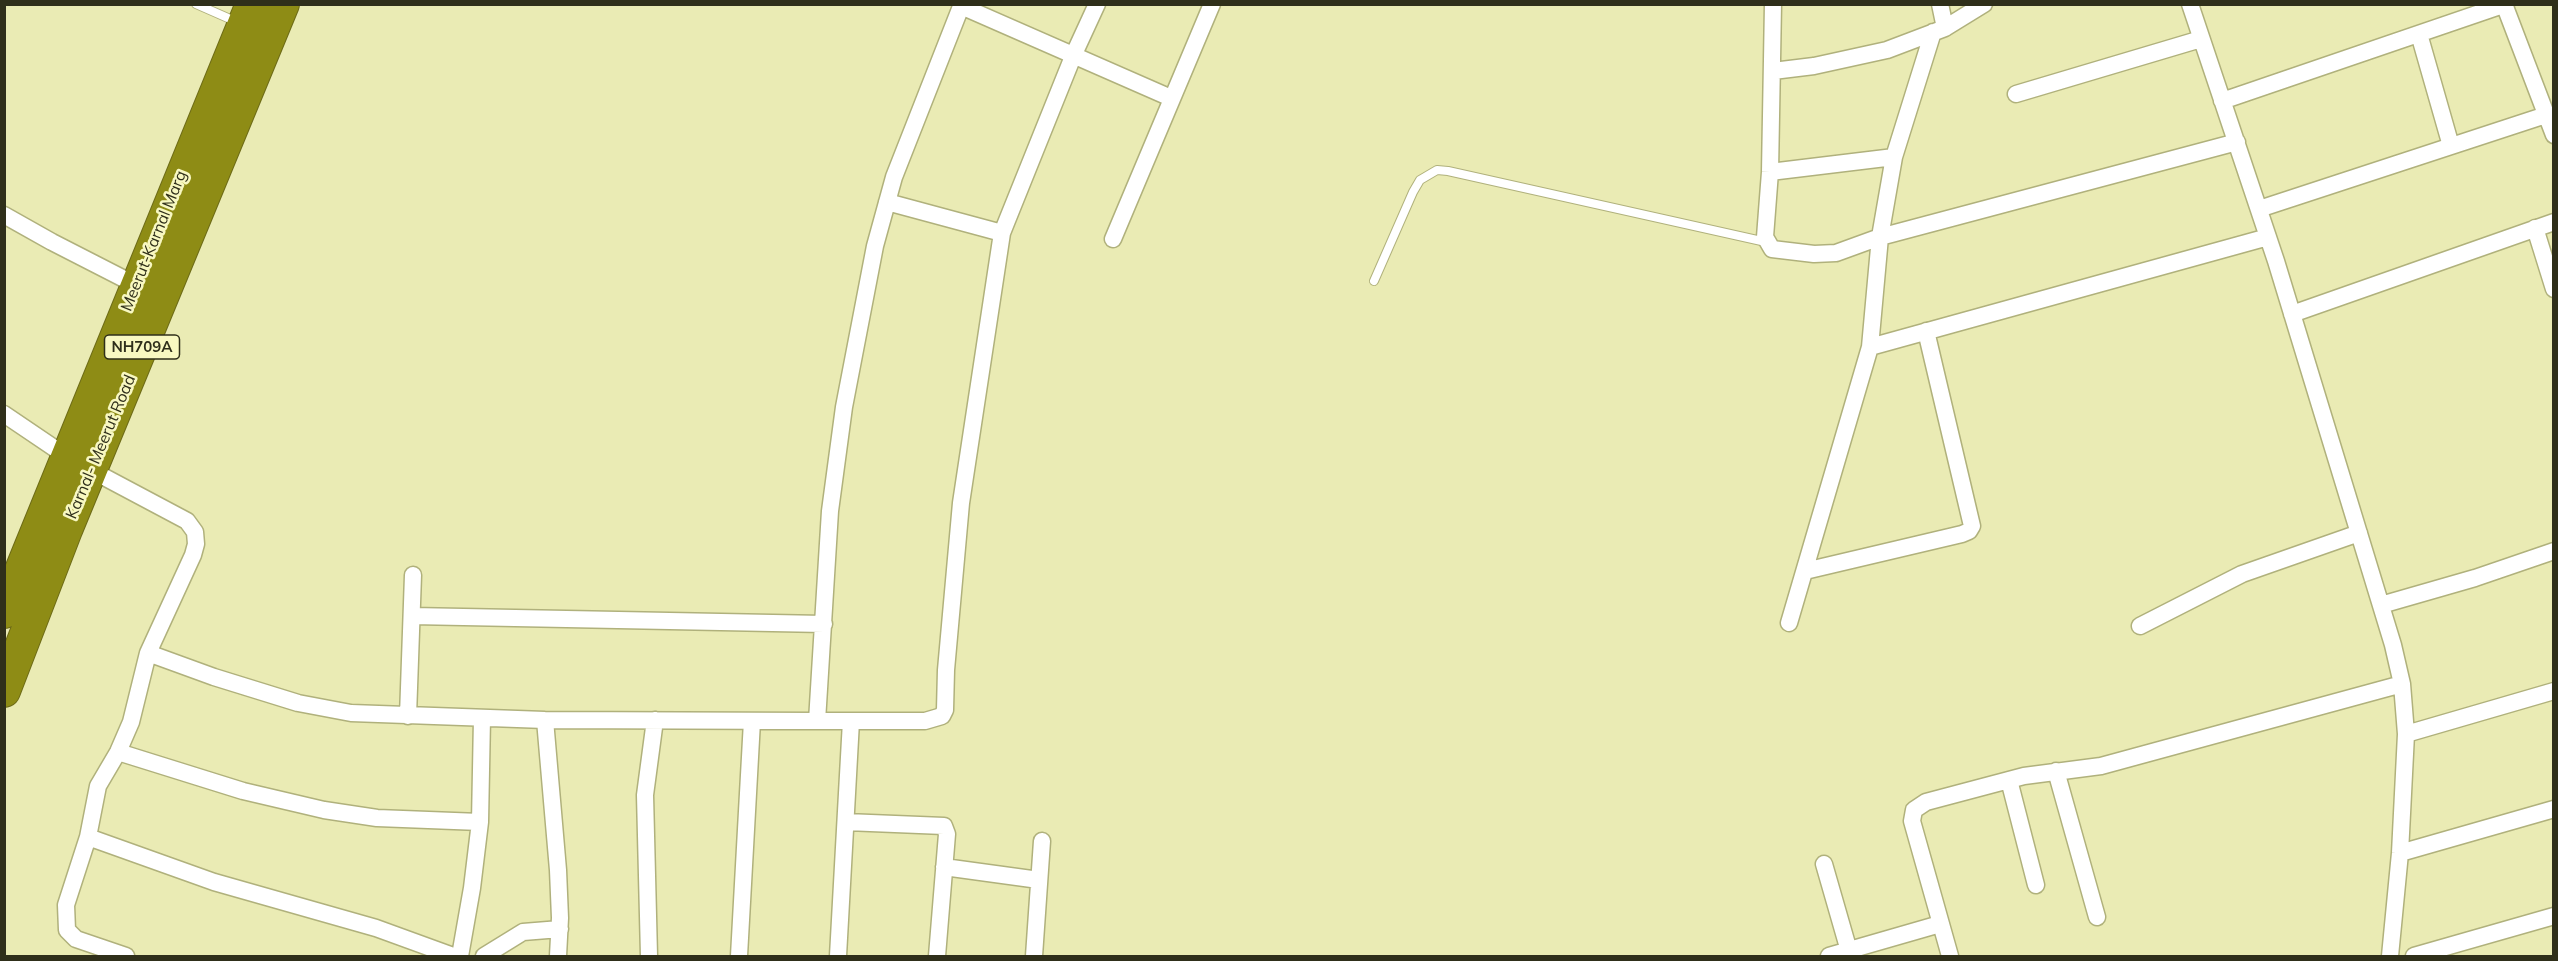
<!DOCTYPE html>
<html>
<head>
<meta charset="utf-8">
<style>
  body { margin:0 }
  #map { position:relative; width:2558px; height:961px; overflow:hidden; background:#eaebb4; font-family:Mulish,sans-serif }
  canvas { display:block }
  .frame { position:absolute; inset:0; border:6px solid #2f2f1a; pointer-events:none }
</style>
</head>
<body>
<div id="map">
<canvas width="2558" height="961"></canvas>
<div class="frame"></div>
</div>
<script>
const context = document.querySelector('canvas').getContext('2d');
context.lineJoin = 'round';
const shape = rows => new Path2D(rows.map(r => 'M' + r).join(''));
function strokePath(path, color, width, dash) { context.strokeStyle = color; context.lineWidth = width; context.lineCap = dash ? 'butt' : 'round'; context.setLineDash(dash || []); context.stroke(path); }
function write(font, color, halo, rows, align = 'center') {
  context.font = font + ' Mulish,sans-serif'; context.lineWidth = 5; context.setLineDash([]); context.textBaseline = 'middle'; context.strokeStyle = halo; context.fillStyle = color; for (const [text, x, y, turn = 0] of rows) {
    context.save(); context.translate(x, y); context.rotate((+turn || 0) * Math.PI / 180); context.textAlign = isNaN(turn) ? turn : align; if (halo) context.strokeText(text, 0, 0); context.fillText(text, 0, 0); context.restore();
  }
}
const lane = shape([
  [196,4,237,22],
  [1374,281,1413,192,1420,180,1437,170,1448,171,1766,242]
]);
const street = shape([
  [1773,4,1770,172,1765,237,1772,249,1814,254,1836,253,1880,237,2237,142],
  [1940,4,1945,28],
  [2190,4,2276,261,2393,645,2402,684,2406,734,2400,853,2390,956],
  [2504,4,2554,135],
  [961,6,1171,98],
  [2419,34,2451,146],
  [1773,71,1814,66,1887,50,1945,28,1984,4],
  [2016,94,2201,39],
  [2222,101,2506,4],
  [1770,172,1894,157],
  [887,202,1002,233],
  [2259,209,2546,115],
  [4,215,52,242,136,285],
  [2535,228,2554,289],
  [1113,239,1212,4],
  [2292,314,2554,222],
  [1870,347,2268,237],
  [4,414,66,456],
  [91,470,187,521,195,532,196,544,193,555,148,653,214,677,298,703,351,713,545,720,817,721,830,511,844,407,875,246,894,177,962,4],
  [1805,571,1962,534,1969,531,1972,526,1926,331],
  [2381,605,2475,578,2554,551],
  [412,616,824,624],
  [1789,623,1870,347,1880,237,1894,157,1933,32],
  [2140,626,2242,574,2359,533],
  [408,716,413,575],
  [545,720,558,870,560,918,558,956],
  [817,721,925,721,942,716,945,710,946,670,961,503,1002,233,1074,54,1097,4],
  [2406,734,2554,691],
  [118,752,243,791,324,810,377,818,480,822],
  [2056,771,2097,917],
  [2009,780,2036,885],
  [846,822,944,826,947,834,937,956],
  [88,837,214,882,376,928,453,956],
  [2400,853,2554,809],
  [1824,864,1849,951],
  [944,867,1039,880],
  [126,956,76,939,67,930,66,905,88,837,98,786,118,752,131,722,148,653],
  [460,956,472,888,480,822,482,718],
  [484,956,523,932,560,929],
  [649,956,645,795,655,720],
  [739,956,752,721],
  [838,956,851,721],
  [1034,956,1042,841],
  [1829,956,1940,924],
  [1950,956,1912,821,1914,810,1926,802,2024,776,2101,766,2402,684],
  [2414,956,2554,916]
]);
const highway = shape([
  [4,612,252,4],
  [4,691,66,530,283,4]
]);
const shields = [
  [142,347,75]
];
const shieldNames = [
  ["NH709A",142,347]
];
const streetNames = [
  ["Meerut-Karnal Marg",154,241,-68],
  ["Karnal- Meerut Road",101,447,-67]
];
strokePath(lane, '#b0b17c', 10);
strokePath(street, '#b0b17c', 19);
strokePath(highway, '#6d6b17', 34);
strokePath(lane, '#fff', 8);
strokePath(street, '#fff', 16);
strokePath(highway, '#8e8c15', 32);
for (const [x, y, w] of shields) { const box = new Path2D(); box.roundRect(x - w / 2, y - 12, w, 24, 4.5); context.fillStyle = '#f8f8c1'; context.fill(box); strokePath(box, '#2f2f1a', 1.5); }
write('bold 15px', '#2f2f1a', null, shieldNames);
write('16px', '#2f2f1a', '#f8f8c1', streetNames);
</script>
</body>
</html>
